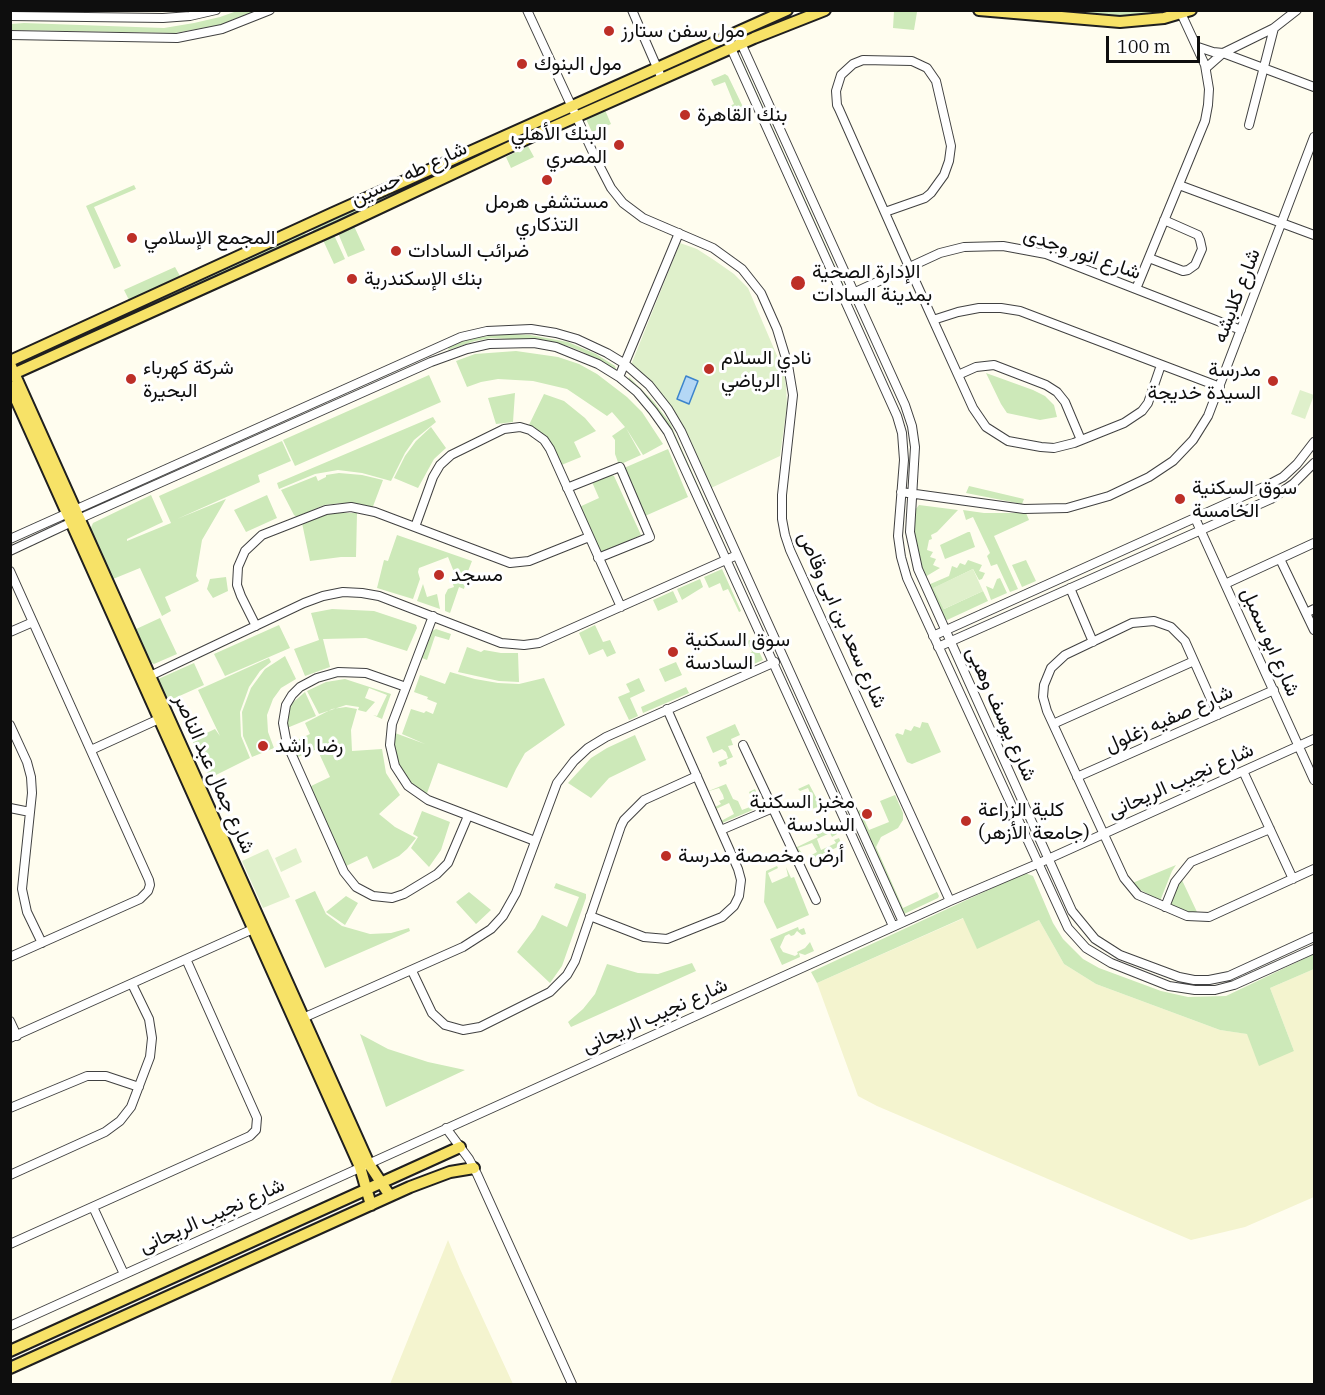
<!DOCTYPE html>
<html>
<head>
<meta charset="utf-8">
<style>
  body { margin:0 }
  #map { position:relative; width:1325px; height:1395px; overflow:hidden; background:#fffdef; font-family:"IBM Plex Serif",serif }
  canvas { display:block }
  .frame { position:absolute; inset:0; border:12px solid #0e0e0e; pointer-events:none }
  .scale { position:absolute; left:1106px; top:36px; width:94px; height:27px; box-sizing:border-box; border:3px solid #0e0e0e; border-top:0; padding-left:8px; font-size:18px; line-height:21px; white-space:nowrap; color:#0e0e0e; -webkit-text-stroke:4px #fff; paint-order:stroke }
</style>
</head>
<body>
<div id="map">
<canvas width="1325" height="1395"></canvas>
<div class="frame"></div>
<div class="scale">100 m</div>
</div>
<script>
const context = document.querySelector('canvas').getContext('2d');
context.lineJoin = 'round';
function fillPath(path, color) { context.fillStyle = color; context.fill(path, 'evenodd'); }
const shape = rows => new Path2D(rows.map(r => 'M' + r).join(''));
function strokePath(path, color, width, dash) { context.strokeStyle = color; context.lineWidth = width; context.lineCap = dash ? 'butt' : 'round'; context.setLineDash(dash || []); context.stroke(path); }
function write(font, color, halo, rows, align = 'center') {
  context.font = font + ' "IBM Plex Serif",Vazirmatn,serif'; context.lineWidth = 6; context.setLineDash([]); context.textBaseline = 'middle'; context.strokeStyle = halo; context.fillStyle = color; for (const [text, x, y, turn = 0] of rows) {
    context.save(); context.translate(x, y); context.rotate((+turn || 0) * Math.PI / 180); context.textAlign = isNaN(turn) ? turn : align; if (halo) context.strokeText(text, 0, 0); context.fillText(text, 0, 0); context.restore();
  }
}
const farmland = shape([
  [964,918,977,948,1039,920,1064,964,1096,984,1220,1030,1248,1034,1294,1051,1270,988,1314,969,1314,1197,1245,1227,1191,1240,877,1106,858,1096,817,983],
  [448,1240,460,1269,513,1384,390,1384]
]);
const green = shape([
  [1163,10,1149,15,1115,18,1023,11],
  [237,11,256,11,224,24,175,33,11,30,11,24,24,23,164,28,194,23,220,17],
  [894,11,917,12,914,30,893,28],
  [738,56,741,58,844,286,837,282],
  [725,74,728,76,744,109,728,115,725,108,734,104,725,82,714,86,711,80],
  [605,110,611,124,592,132,586,119],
  [567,111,568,114,314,232,312,228],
  [528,146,534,157,511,168,506,157],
  [134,185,136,189,94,207,121,266,114,269,86,206],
  [354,226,365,250,348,257,338,233],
  [305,232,306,235,42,356,54,346],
  [334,235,345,259,334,264,323,240],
  [175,267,180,276,129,300,124,290],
  [511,334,530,335,568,342,596,354,615,366,616,369,613,371,583,352,568,346,531,340,491,338,475,341,448,350,449,347,469,338],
  [516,351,558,357,579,364,597,374,627,397,642,412,663,444,643,455,626,428,641,455,619,465,615,454,615,440,612,436,625,427,612,412,607,416,567,389,533,381,498,379,481,382,467,387,456,361,475,354],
  [986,373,1033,390,1045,396,1054,405,1057,417,1040,420,1007,413,1001,404],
  [429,375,441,402,295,466,283,440],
  [629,377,654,402,670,423,727,550,725,550,668,427,642,392,628,380],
  [515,393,513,422,496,424,488,398],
  [544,394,564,401,585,418,596,431,574,442,581,457,559,466,552,451,528,427],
  [433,417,436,422,414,440,405,453,391,481,362,473,338,470,315,474,279,489,277,483],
  [431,427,446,448,434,459,418,488,394,478,405,456,416,441],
  [282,441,291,461,258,475,260,482,177,519,226,499,202,540,196,576,199,581,165,597,171,611,162,616,140,568,113,579,90,530,93,523,151,495,163,522,127,539,127,541,171,523,159,496],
  [668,449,688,497,645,516,624,468],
  [339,473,362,475,383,480,372,509,357,504,341,503,324,505,297,517,294,515,281,490,316,476,318,481,326,477,326,475],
  [610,474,614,476,641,535,598,555,577,508,599,498,592,482],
  [969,486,1024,499,1022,504,966,493],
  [267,495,277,518,246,532,234,510],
  [919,505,958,510,937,532,931,535,932,539,929,540,927,550,933,552,930,557,936,559,933,565,940,568,925,577,917,559,913,535,915,510],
  [963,510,984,513,1026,513,1029,520,994,536,1018,589,1010,592,997,564,991,566,987,556,990,553,973,517,966,520],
  [328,513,357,513,356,557,341,557,310,561,302,523],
  [968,532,970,532,975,547,945,559,940,545],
  [397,535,472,561,463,584,465,585,464,589,459,587,450,613,445,611,445,595,448,589,454,587,453,584,458,582,448,557,419,568,418,572,420,579,413,599,377,588,384,560,388,561],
  [968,560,982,565,979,571,985,573,982,579,979,580,973,569,934,588,944,609,983,591,988,601,947,620,942,618,928,585,949,576,952,566,957,568,960,563,965,565],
  [1026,560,1036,581,1022,587,1012,565],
  [722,569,741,611,739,612,728,589,723,591,720,583,709,588,704,577],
  [226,577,228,591,213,598,207,589,210,579],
  [1000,578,1007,593,991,600,986,586,993,589,997,579],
  [700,579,703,587,682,600,677,589],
  [423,584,427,597,437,594,440,609,417,601],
  [673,591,678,602,658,611,653,600],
  [332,609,374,611,416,625,417,628,407,651,366,638,323,639,330,667,305,676,294,649,319,640,311,613],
  [160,618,177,654,154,664,148,661,134,630],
  [279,625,290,648,225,676,214,654],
  [595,625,603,642,610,640,616,653,607,657,603,649,589,655,579,633],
  [436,629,451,634,449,640,435,636,427,660,422,658,432,631],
  [753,639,763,660,738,671,735,665,746,661,744,656,752,652,747,641],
  [467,647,481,652,484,650,501,653,518,653,519,682,499,681,458,672],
  [285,656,296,679,281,688,273,699,267,715,268,732,274,748,252,757,243,736,242,712,251,688,265,669],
  [269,658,271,662,260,671,249,687,240,712,241,736,250,758,210,778,192,740,215,729,220,736,198,690],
  [676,662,682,675,665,682,659,669],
  [194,663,204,685,166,702,156,680],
  [450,672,475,679,498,683,519,684,544,678,565,725,525,753,516,769,507,788,438,763,426,796,415,790,401,774,392,750,395,733,425,744,402,734,411,709,424,713,426,711,433,714,437,703,427,699,428,697,414,692,420,675,445,684],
  [639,678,645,691,630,698,638,716,629,720,618,697,630,692,626,684],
  [345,679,391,694,382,719,373,715,377,716,387,695,369,688,365,698,375,702,366,712,358,710,359,707,346,705,319,714,307,691,326,682],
  [686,687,689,693,643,713,641,707],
  [305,692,316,716,287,728,286,712,290,705],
  [346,707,357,709,351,730,352,751,382,749,386,773,400,795,379,814,395,827,416,838,407,849,399,856,373,869,367,856,344,867,309,787,330,777,317,749,298,757,291,743,310,734,305,723,332,709],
  [922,722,928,723,941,752,912,764,907,762,895,735,897,733,903,735,905,729,911,731,914,726,920,728],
  [735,724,740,735,731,739,733,745,728,746,733,757,726,760,727,764,720,767,718,762,728,758,726,752,722,749,713,753,706,737],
  [635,735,646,760,609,778,591,798,568,783,591,758,607,748],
  [726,784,733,799,738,801,742,810,755,805,749,792,755,789,762,806,722,823,721,821,734,814,729,803,716,809,715,807,721,804,719,801,724,799,723,795,719,788,706,792],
  [809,784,817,799,820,798,823,805,809,810,803,808,801,802,812,797,808,788,800,791,798,789],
  [895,795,903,813,903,820,898,828,881,837,876,847,903,908,937,892,939,896,938,898,904,914,902,913,855,812,860,810,869,830,889,822,880,801],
  [422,811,450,822,441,850,429,867,411,848,418,837,413,834],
  [829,824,832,830,835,829,837,834,832,837,830,833,817,839,821,850,836,843,834,840,839,838,842,845,810,860,808,857,817,852,812,843,798,848,802,853,798,857,795,848,818,837,816,834,828,828,827,825],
  [1176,865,1172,871,1160,901,1130,884],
  [777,866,778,868,768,873,772,883,788,876,786,867,791,878,794,877,809,915,777,929,764,902,766,871],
  [1025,873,1033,876,1053,923,1063,939,1083,959,1099,968,1161,991,1188,997,1226,996,1314,954,1314,969,1270,988,1294,1051,1259,1066,1247,1034,1220,1030,1096,984,1064,964,1039,920,977,949,963,918,817,983,811,972],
  [1181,878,1197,912,1188,912,1169,905],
  [556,883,586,894,586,898,562,966,550,983,517,952,535,928,542,915,567,927,579,897,554,888],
  [315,891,326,914,342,926,370,934,391,933,409,928,410,931,325,968,295,900],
  [469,892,491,910,476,924,456,902],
  [346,896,358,903,345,925,326,912],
  [798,927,799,930,804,928,806,934,802,935,797,931,794,935,791,936,789,934,785,936,780,947,783,952,795,956,798,954,797,952,805,948,810,942,814,951,805,955,799,953,800,957,782,965,770,939],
  [692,963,696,971,571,1027,568,1022,583,1009,595,994,607,964,638,973,658,974],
  [360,1034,388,1049,428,1062,465,1070,386,1107]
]);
const pitch = shape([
  [680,243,697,249,714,260,734,274,748,288,784,372,786,385,787,406,780,456,711,488,682,424,654,386,631,365],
  [1300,390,1314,395,1305,419,1291,414],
  [973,569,983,591,944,609,933,588],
  [296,848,302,862,281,872,275,858],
  [268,849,290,897,263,908,242,861]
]);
const water = shape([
  [686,376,698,381,689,404,677,399,686,376]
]);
const minor = shape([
  [527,10,596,159,611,188,623,203,643,218,713,248,742,269,761,293,777,329,788,365,793,395,782,495,782,519,785,535,790,550,950,901],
  [632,10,662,79],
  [10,16,163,18,190,16,216,10],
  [736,32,905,405,912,426,915,447,910,532,918,569,1072,911,1095,939,1120,955,1179,977,1194,980,1209,980,1229,976,1314,937],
  [10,35,177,38,222,29,270,10],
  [730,46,897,416,902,433,904,460,898,536,901,557,907,578,1068,928,1086,948,1111,963,1169,986,1195,990,1215,990,1234,985,1314,949],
  [1198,47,1213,52,1223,53,1314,87],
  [1206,68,1223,53,1274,28,1297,10],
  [1249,125,1274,28],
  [1179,185,1314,235],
  [885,212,925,198,931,193,944,175,949,161,951,146,936,81,927,68,912,61,863,60,853,64,841,75,836,91,837,105,839,109,909,267,973,408,986,427,1008,441,1041,447,1054,448,1074,443,1124,423,1142,411,1148,403,1161,365],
  [1149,258,1183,271,1188,270,1195,265,1202,249,1200,240,1198,235,1164,220],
  [1136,289,1205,121,1208,105,1209,89,1205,65,1180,11],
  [851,294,940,253,964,247,1003,246,1046,254,1241,330],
  [933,320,958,312,979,308,1001,308,1020,311,1220,387],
  [958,375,976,367,994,365,1046,385,1057,392,1065,402,1081,440],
  [619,377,679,233],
  [567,488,620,467,650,537,598,558],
  [901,492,1024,509,1067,508,1109,496,1149,477,1173,461,1193,440,1208,416,1314,137],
  [77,509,461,337,487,331,531,329,556,333,577,339,607,353,625,364,649,385,668,409,681,431,903,922],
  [81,518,431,362,467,349,489,344,534,343,556,347,598,364,619,377,637,392,653,411,668,432,893,926],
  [1195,518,1314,780],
  [415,527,433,477,440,465,451,455,504,429,520,427,530,430,544,440,550,449,621,607],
  [10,539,68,513],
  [10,551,72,522],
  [1280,559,1314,630],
  [10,571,149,880,150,885,148,891,140,899,10,957],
  [1225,584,1314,543],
  [1070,588,1093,642],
  [1306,613,1314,609],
  [433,616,392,724,390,745,395,766,408,786,428,800,535,841],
  [256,626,241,596,237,585,238,567,245,551,262,535,326,510,351,507,375,512,510,563,529,561,589,537],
  [10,632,33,622],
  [933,636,1268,485,1283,477,1297,464,1314,442],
  [938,647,1271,499,1293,484,1314,463],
  [150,676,304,603,323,596,343,592,362,593,379,596,501,643,524,645,539,643,737,555],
  [406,687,366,673,338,672,317,678,300,687,292,695,286,705,283,723,287,744,344,872,356,887,373,896,392,898,404,894,437,874,448,863,468,816],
  [1218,715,1185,641,1171,627,1154,621,1132,623,1065,655,1051,668,1044,685,1043,697,1047,711,1124,878,1138,895,1187,916,1209,917,1314,869],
  [1053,724,1194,661],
  [10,725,27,762,31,777,32,793,22,889,27,912,42,943],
  [743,745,816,900],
  [91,750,159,719],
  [1243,771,1293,879],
  [1077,777,1274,690],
  [10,808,30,812],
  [721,830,773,808],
  [1165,907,1175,882,1191,862,1270,829],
  [590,916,644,937,667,939,722,917,734,906,739,896,741,880,738,869,667,709],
  [412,971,432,1013,445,1025,463,1030,480,1027,550,992,567,975,575,961,621,826,624,820,644,800,697,776],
  [303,1018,463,947,491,929,503,916,516,893,557,783,574,761,588,748,606,737,775,662],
  [10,1021,17,1036],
  [10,1038,253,929],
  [10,1108,87,1076,106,1076,139,1087],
  [446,1128,469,1159,477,1174,572,1384],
  [10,1175,105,1132,120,1121,131,1107,150,1057,152,1038,149,1019,132,984],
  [93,1207,124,1274],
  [10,1244,250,1136,256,1130,257,1118,186,959],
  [10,1326,950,901,1037,864,1314,739]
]);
const major = shape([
  [979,10,1120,22,1164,18,1191,10],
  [10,361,333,213,787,10],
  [10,364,369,1164,390,1196],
  [11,375,339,227,535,135,754,38,825,10],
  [10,386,360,1167,371,1205],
  [10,1351,460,1147],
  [10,1368,410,1187,450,1172,474,1168]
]);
const markers = [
  [609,31,6,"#bd2f27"],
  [522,64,6,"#bd2f27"],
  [685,115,6,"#bd2f27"],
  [619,145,6,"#bd2f27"],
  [547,180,6,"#bd2f27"],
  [132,238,6,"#bd2f27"],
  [396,251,6,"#bd2f27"],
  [352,279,6,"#bd2f27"],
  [798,283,8,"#bd2f27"],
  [709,369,6,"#bd2f27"],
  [131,379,6,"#bd2f27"],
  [1273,381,6,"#bd2f27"],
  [1180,499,6,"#bd2f27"],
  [439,575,6,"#bd2f27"],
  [673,652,6,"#bd2f27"],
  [263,746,6,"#bd2f27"],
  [867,814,6,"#bd2f27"],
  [966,821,6,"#bd2f27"],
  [666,856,6,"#bd2f27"]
];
const poiNames = [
  ["مول سفن ستارز",621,31],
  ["مول البنوك",534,64],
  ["بنك القاهرة",697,115],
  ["البنك الأهلي",607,134,"right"],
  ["المصري",607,157,"right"],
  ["مستشفى هرمل",547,202,"center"],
  ["التذكاري",547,225,"center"],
  ["المجمع الإسلامي",144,238],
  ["ضرائب السادات",408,251],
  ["الإدارة الصحية",812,272],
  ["بمدينة السادات",812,295],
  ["بنك الإسكندرية",364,279],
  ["نادي السلام",721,358],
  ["الرياضي",721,381],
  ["شركة كهرباء",143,368],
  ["البحيرة",143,391],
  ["مدرسة",1261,370,"right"],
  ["السيدة خديجة",1261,393,"right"],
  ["سوق السكنية",1192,488],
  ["الخامسة",1192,511],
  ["مسجد",451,575],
  ["سوق السكنية",685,640],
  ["السادسة",685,663],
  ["رضا راشد",275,746],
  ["مخبز السكنية",855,802,"right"],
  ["السادسة",855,825,"right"],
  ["كلية الزراعة",978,810],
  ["(جامعة الأزهر)",978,833],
  ["أرض مخصصة مدرسة",678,856]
];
const streetNames = [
  ["شارع طه حسين",409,174,-25],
  ["شارع انور وجدى",1082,254,19],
  ["شارع كلابشه",1237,296,-69],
  ["شارع سعد بن ابى وقاص",842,620,66],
  ["شارع ابو سمبل",1270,642,66],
  ["شارع يوسف وهبى",1001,714,66],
  ["شارع صفيه زغلول",1169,719,-24],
  ["شارع جمال عبد الناصر",214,774,66],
  ["شارع نجيب الريحانى",1181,781,-24],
  ["شارع نجيب الريحانى",655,1016,-24],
  ["شارع نجيب الريحانى",212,1216,-24]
];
fillPath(farmland, '#f4f4cf');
fillPath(green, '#cde9b9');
fillPath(pitch, '#dff0cb');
fillPath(water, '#b4d7f5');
strokePath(water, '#3c84cc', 1.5);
strokePath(minor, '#414141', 10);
strokePath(major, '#1f1f1f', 14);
strokePath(minor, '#fff', 8);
strokePath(major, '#f7e267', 10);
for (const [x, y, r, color] of markers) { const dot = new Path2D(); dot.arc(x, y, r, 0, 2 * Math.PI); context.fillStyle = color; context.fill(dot); strokePath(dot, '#fff', 2); }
write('20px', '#0e0e0e', '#fff', poiNames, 'left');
write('20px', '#0e0e0e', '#fff', streetNames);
</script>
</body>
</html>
